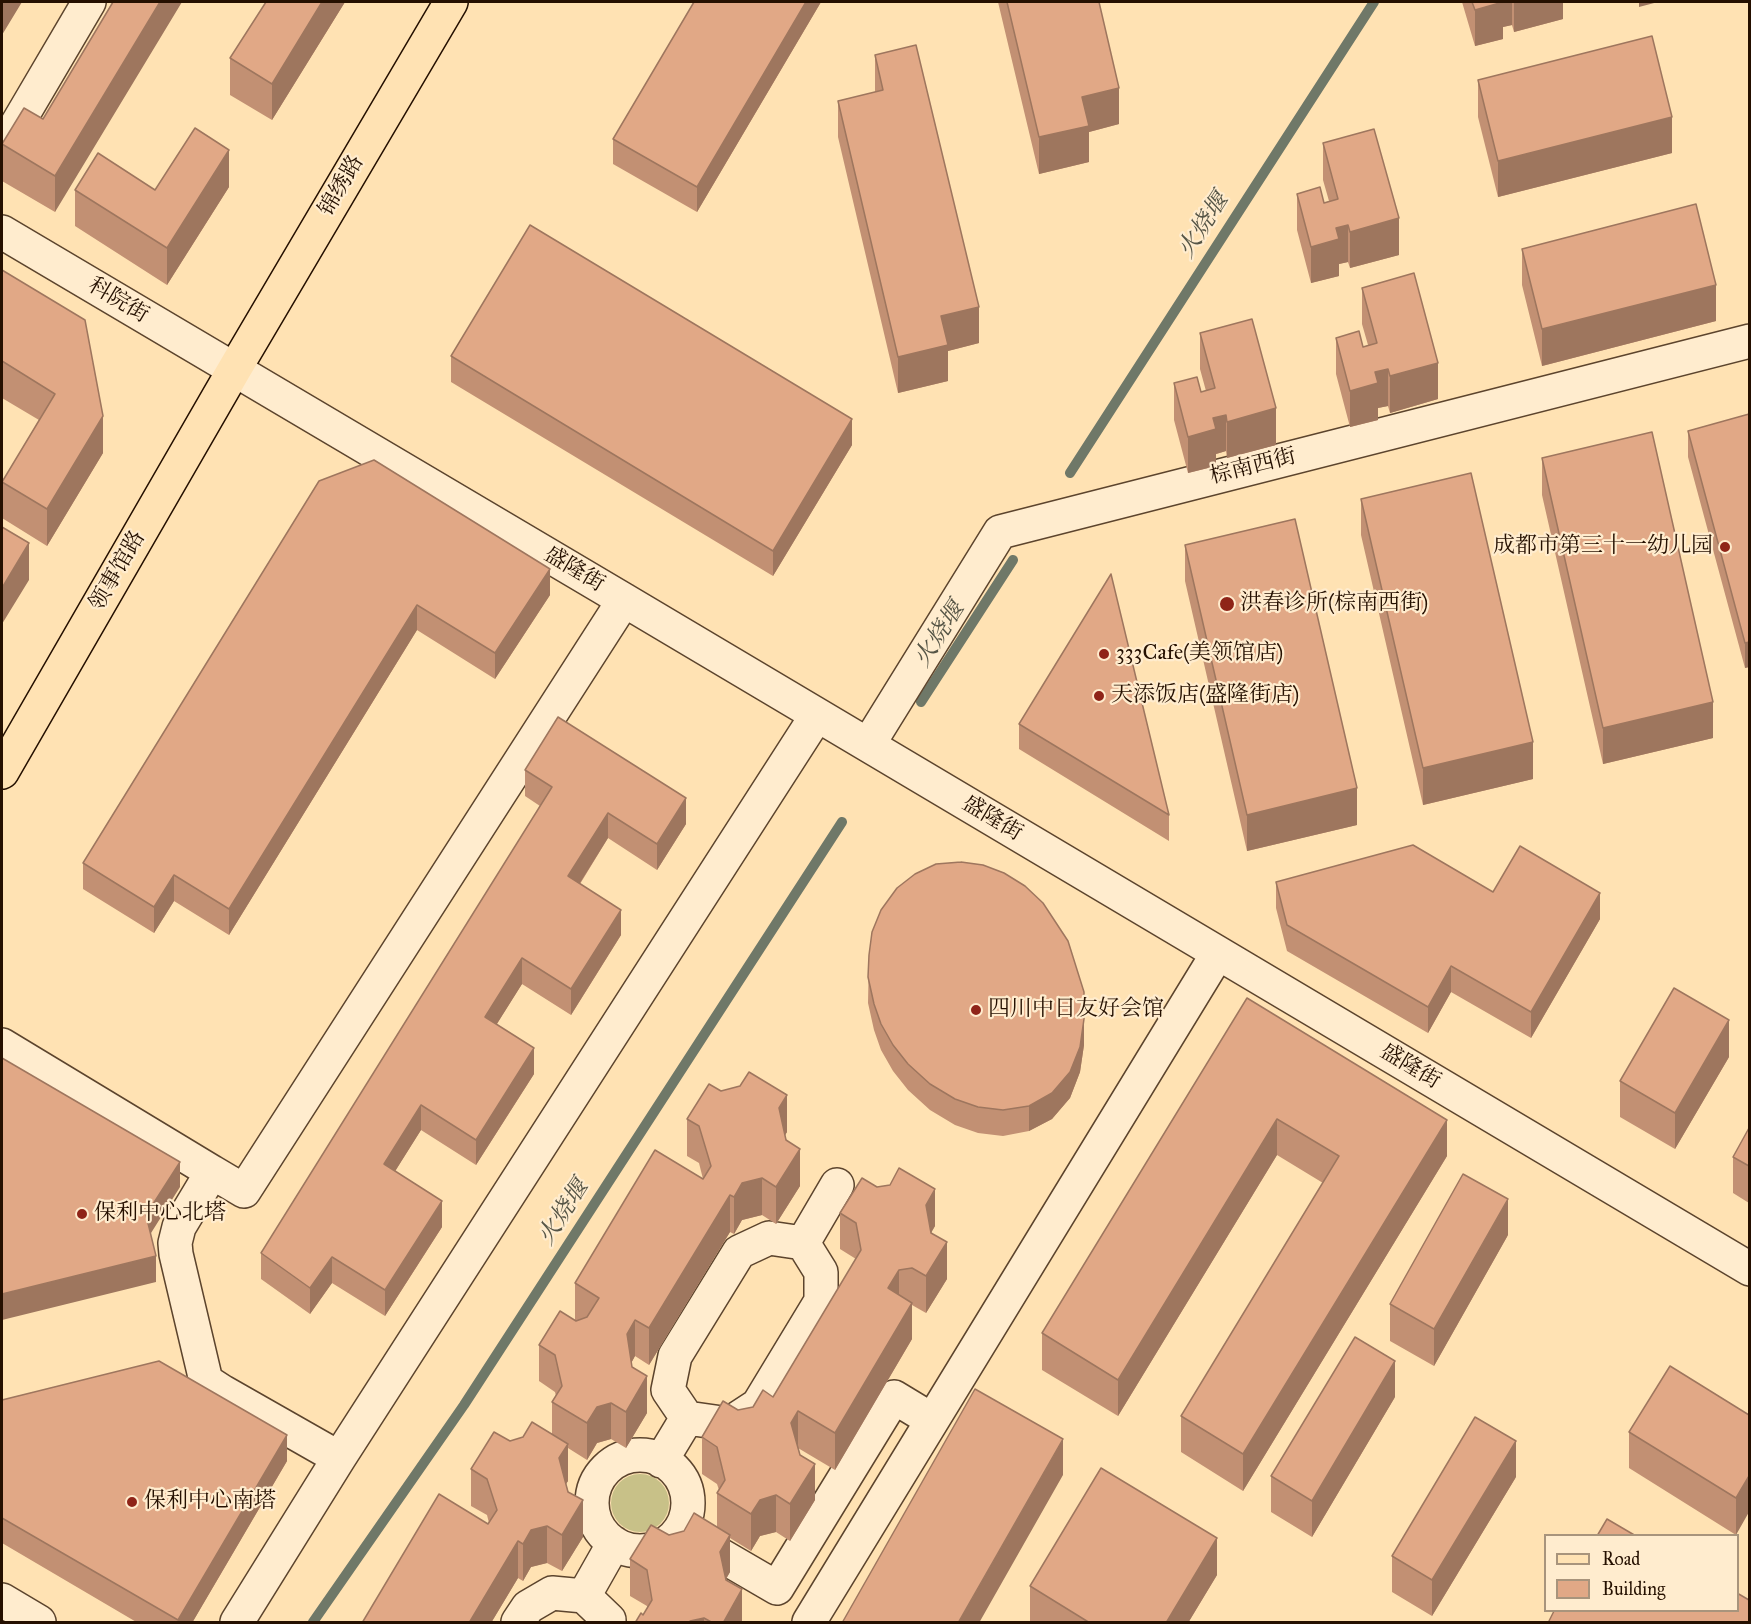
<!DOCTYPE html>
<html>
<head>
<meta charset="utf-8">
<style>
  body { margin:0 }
  #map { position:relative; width:1751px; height:1624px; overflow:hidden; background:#ffe2b3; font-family:"IM FELL Great Primer",serif }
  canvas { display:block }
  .frame { position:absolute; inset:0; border:3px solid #251000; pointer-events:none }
  .legend { position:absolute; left:1544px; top:1534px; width:195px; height:78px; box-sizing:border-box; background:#ffecce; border:2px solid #a8947c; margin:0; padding:8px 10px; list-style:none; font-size:18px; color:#251000 }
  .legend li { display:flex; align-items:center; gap:12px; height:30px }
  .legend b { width:30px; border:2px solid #a8947c }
</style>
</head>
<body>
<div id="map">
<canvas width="1751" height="1624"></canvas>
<div class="frame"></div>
<ul class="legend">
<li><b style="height:8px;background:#ffe2b3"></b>Road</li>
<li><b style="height:16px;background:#e1a886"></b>Building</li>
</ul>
</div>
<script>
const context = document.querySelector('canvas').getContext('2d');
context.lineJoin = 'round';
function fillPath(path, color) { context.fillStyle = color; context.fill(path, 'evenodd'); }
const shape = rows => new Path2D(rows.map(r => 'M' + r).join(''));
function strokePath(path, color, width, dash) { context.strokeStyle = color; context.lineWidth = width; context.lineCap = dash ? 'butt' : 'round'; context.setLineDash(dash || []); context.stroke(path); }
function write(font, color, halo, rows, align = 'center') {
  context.font = font + ' "IM FELL Great Primer","Noto Serif SC",serif'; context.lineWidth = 4.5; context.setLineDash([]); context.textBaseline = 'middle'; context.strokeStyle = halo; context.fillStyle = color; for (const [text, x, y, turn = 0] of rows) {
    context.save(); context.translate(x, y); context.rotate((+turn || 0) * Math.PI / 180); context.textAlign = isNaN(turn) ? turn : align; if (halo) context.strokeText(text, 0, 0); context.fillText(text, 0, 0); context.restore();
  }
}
const green = shape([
  '611 1503a29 29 0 1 1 58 0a29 29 0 1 1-58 0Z'
]);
const stream = shape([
  [1070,473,1374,2],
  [921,702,1013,560],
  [313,1622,464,1405,842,822]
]);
const minor = shape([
  [2,150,89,2],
  [2,232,624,600,1750,1269],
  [868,745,1000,532,1750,341],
  [2,1045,212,1172,179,1227,175,1243,176,1254,206,1381,223,1392,339,1458],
  [212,1172,244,1191,624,600],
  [803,1243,837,1185],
  '592 1503a48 48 0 1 1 96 0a48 48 0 1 1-96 0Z',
  [661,1461,687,1418,668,1390,675,1356,739,1252,769,1238,803,1243,821,1272,821,1301,758,1405,729,1424,687,1418],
  [679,1531,777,1588,894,1397,932,1420],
  [584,1596,614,1543],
  [2,1600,39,1622],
  [237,1622,339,1458,817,715],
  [518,1622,528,1607,552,1593,584,1596,609,1620,609,1622],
  [809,1622,1218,953]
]);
const major = shape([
  [2,772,234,370,451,2]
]);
const wall = shape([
  [113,2,55,212,2,181,2,144,43,119],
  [266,2,345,2,272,120,230,95,230,58],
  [694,2,821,2,697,212,613,164,613,139],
  [998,2,1099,2,1119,124,1089,132,1089,162,1039,174],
  [1462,2,1563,2,1563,19,1514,32,1512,25,1503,27,1503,39,1475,46],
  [875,55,979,343,948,351,948,381,898,393,838,137,838,101,875,92],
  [1478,80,1672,153,1498,197,1478,117],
  [1323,143,1399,255,1350,268,1348,262,1339,264,1339,276,1311,283,1297,230,1297,194,1324,203,1329,201,1323,180],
  [229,187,167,285,75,226,75,190,155,190],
  [1522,249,1716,321,1542,366,1522,285],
  [2,270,103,453,47,546,2,518,2,482,39,420,2,398],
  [1362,288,1438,399,1390,413,1388,406,1378,408,1378,420,1350,427,1336,374,1336,338,1363,347,1368,345,1362,324],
  [1200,333,1276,445,1227,458,1226,451,1216,454,1216,466,1188,473,1174,420,1174,383,1201,392,1206,391,1200,369],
  [451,356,852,445,773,576,451,382],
  [1749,414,1749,667,1745,668,1688,457,1688,431],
  [1542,458,1713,738,1603,764,1542,495],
  [319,481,550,595,495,679,417,630,229,935,174,901,154,933,83,889,83,863],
  [1361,499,1533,779,1423,805,1361,535],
  [1185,545,1357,825,1247,851,1185,581],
  [1019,724,1169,815,1169,841,1019,749],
  [525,770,686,824,657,870,608,838,580,884,621,935,571,1015,522,984,496,1025,534,1074,476,1165,421,1130,395,1171,442,1227,385,1316,332,1283,310,1314,261,1279,261,1253,540,806,525,796],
  [1276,882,1493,892,1600,919,1531,1038,1451,992,1428,1033,1287,951,1276,908],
  [869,955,1084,1045,1080,1072,1070,1098,1052,1119,1029,1131,1003,1136,978,1133,955,1125,930,1110,908,1090,893,1071,881,1050,874,1030,868,1003],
  [1247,998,1447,1156,1243,1491,1181,1452,1181,1416,1323,1183,1277,1155,1118,1416,1042,1370,1042,1333],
  [1729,1057,1675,1149,1620,1117,1620,1081],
  [687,1119,787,1132,785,1135,800,1186,776,1224,762,1215,742,1220,734,1234,730,1232,649,1365,635,1356,631,1363,632,1367,647,1413,626,1448,611,1439,597,1443,587,1460,568,1448,568,1481,566,1484,583,1537,562,1571,547,1563,531,1567,523,1581,518,1578,491,1623,362,1623,488,1524,489,1523,487,1515,471,1506,471,1469,510,1441,552,1435,552,1402,556,1396,555,1392,539,1381,539,1345,577,1321,575,1320,575,1283,703,1179,699,1163,687,1156],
  [1749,1128,1749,1203,1733,1193,1733,1157],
  [840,1213,935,1226,931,1232,947,1279,926,1313,912,1305,912,1339,835,1470,798,1448,815,1500,790,1541,776,1532,760,1536,751,1551,730,1538,730,1572,726,1579,742,1623,635,1623,643,1615,647,1609,647,1606,630,1596,630,1559,669,1535,717,1527,717,1493,719,1490,717,1484,702,1474,702,1437,738,1410,753,1407,773,1397,856,1259,840,1249],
  [1508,1235,1434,1366,1390,1341,1390,1304],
  [1395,1397,1312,1537,1271,1512,1271,1476],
  [2,1400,287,1461,192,1623,138,1623,2,1543],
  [1749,1415,1736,1535,1629,1468,1629,1432],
  [1516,1477,1432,1616,1392,1592,1392,1556],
  [1217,1575,1188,1623,1030,1623,1030,1586]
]);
const shadedWall = shape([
  [2,2,22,2,2,35],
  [160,2,182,2,55,212,55,176],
  [322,2,345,2,272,120,272,84],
  [806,2,821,2,697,212,697,187],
  [1500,2,1512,2,1512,25,1503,27,1503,39,1475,46,1475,10],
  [1514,2,1563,2,1563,19,1514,32],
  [1639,2,1658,2,1639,7],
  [1119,88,1119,124,1089,132,1089,162,1039,174,1039,137,1082,97],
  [1672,117,1672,153,1498,197,1498,161],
  [229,150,229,187,167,285,167,248],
  [1399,218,1399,255,1350,268,1350,232],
  [1348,225,1348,262,1339,264,1339,276,1311,283,1311,247,1336,228],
  [1716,285,1716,321,1542,366,1542,329],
  [979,307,979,343,948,351,948,381,898,393,898,357,941,316],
  [1438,363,1438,399,1390,413,1390,376],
  [1388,369,1388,406,1378,408,1378,420,1350,427,1350,391,1375,372],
  [1276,408,1276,445,1227,458,1227,422],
  [1226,415,1226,451,1216,454,1216,466,1188,473,1188,437,1213,418],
  [103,416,103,453,47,546,47,509],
  [852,419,852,445,773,576,773,551],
  [29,543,29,580,2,624,2,588],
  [550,569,550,595,495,679,495,653],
  [417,605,417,630,229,935,229,909],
  [1749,642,1749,667,1745,668,1745,643],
  [1713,702,1713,738,1603,764,1603,728],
  [1533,742,1533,779,1423,805,1423,768],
  [1357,788,1357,825,1247,851,1247,815],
  [686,798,686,824,657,870,657,844],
  [608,813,608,838,568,902,568,876],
  [174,875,174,901,154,933,154,907],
  [1600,893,1600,919,1531,1038,1531,1012],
  [621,910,621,935,571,1015,571,989],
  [522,958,522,984,485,1043,485,1017],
  [1451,966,1451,992,1428,1033,1428,1007],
  [1084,1019,1084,1045,1080,1072,1070,1098,1052,1119,1029,1131,1029,1106],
  [1729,1020,1729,1057,1675,1149,1675,1113],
  [534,1048,534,1074,476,1165,476,1140],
  [787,1095,787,1132,779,1145,779,1108],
  [421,1105,421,1130,384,1189,384,1164],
  [1277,1119,1277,1155,1118,1416,1118,1380],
  [1447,1120,1447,1156,1243,1491,1243,1454],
  [800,1149,800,1186,776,1224,776,1187],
  [180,1162,180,1187,146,1241,146,1215],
  [762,1178,762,1215,742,1220,734,1234,734,1197,742,1183],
  [935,1189,935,1226,926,1242,926,1205],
  [730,1195,730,1232,649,1365,649,1328],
  [1508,1199,1508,1235,1434,1366,1434,1329],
  [442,1201,442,1227,385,1316,385,1290],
  [947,1242,947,1279,926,1313,926,1276],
  [156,1256,156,1282,2,1320,2,1294],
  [332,1257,332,1283,310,1314,310,1288],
  [899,1270,899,1307,888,1288],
  [912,1303,912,1339,835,1470,835,1433],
  [635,1320,635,1356,627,1371,627,1334],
  [1395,1361,1395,1397,1312,1537,1312,1501],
  [647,1376,647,1413,626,1448,626,1412],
  [611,1403,611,1439,597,1443,587,1460,587,1423,597,1407],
  [798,1411,798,1448,791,1423],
  [287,1435,287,1461,192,1623,178,1623,178,1620],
  [1063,1439,1063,1475,979,1623,958,1623],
  [1516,1441,1516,1477,1432,1616,1432,1580],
  [568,1444,568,1481,559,1494,559,1458],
  [815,1464,815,1500,790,1541,790,1504],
  [1749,1476,1749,1512,1736,1535,1736,1498],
  [776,1495,776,1532,760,1536,751,1551,751,1514,760,1500],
  [583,1500,583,1537,562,1571,562,1535],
  [547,1526,547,1563,531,1567,523,1581,523,1544,531,1530],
  [730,1535,730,1572,720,1589,720,1552],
  [1217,1538,1217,1575,1188,1623,1166,1623],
  [518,1541,518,1578,491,1623,469,1623],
  [742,1589,742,1623,723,1623],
  [704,1618,704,1623,689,1623,690,1621]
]);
const building = shape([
  [113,2,160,2,55,176,2,144,24,108,43,119,113,2],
  [266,2,322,2,272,84,230,58,266,2],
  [694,2,806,2,697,187,613,139,694,2],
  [1007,2,1099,2,1119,88,1082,97,1089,126,1039,137,1007,2],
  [1472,2,1503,2,1475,10,1472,2],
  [1652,36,1672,117,1498,161,1478,80,1652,36],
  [916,45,979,307,941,316,948,345,898,357,838,101,883,90,875,55,916,45],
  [195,128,229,150,167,248,75,190,98,153,155,190,195,128],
  [1374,129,1399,218,1350,232,1348,225,1336,228,1339,239,1311,247,1297,194,1320,187,1324,203,1338,199,1323,143,1374,129],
  [1696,204,1716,285,1542,329,1522,249,1696,204],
  [530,225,852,419,773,551,451,356,530,225],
  [2,270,85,320,103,416,47,509,2,482,55,394,2,361,2,270],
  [1414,273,1438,363,1390,376,1388,369,1375,372,1378,383,1350,391,1336,338,1359,331,1363,347,1377,343,1362,288,1414,273],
  [1252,319,1276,408,1227,422,1226,415,1213,418,1216,429,1188,437,1174,383,1197,377,1201,392,1215,388,1200,333,1252,319],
  [1749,414,1749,642,1745,643,1688,431,1749,414],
  [1652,432,1713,702,1603,728,1542,458,1652,432],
  [374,460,550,569,495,653,417,605,229,909,174,875,154,907,83,863,319,481,374,460],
  [1471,473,1533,742,1423,768,1361,499,1471,473],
  [1295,519,1357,788,1247,815,1185,545,1295,519],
  [2,527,29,543,2,588,2,527],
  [1111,574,1169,815,1019,724,1111,574],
  [558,717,686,798,657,844,608,813,568,876,621,910,571,989,522,958,485,1017,534,1048,476,1140,421,1105,384,1164,442,1201,385,1290,332,1257,310,1288,261,1253,552,787,525,770,558,717],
  [1413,845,1493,892,1520,846,1600,893,1531,1012,1451,966,1428,1007,1287,925,1276,882,1413,845],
  [961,862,983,865,1004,873,1025,886,1043,903,1068,941,1084,992,1084,1019,1080,1047,1070,1072,1052,1093,1029,1106,1003,1110,978,1107,955,1099,930,1084,908,1064,893,1045,881,1024,874,1004,868,977,869,955,872,932,881,910,897,888,915,874,936,864,961,862],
  [1674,988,1729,1020,1675,1113,1620,1081,1674,988],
  [1247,998,1447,1120,1243,1454,1181,1416,1339,1156,1277,1119,1118,1380,1042,1333,1247,998],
  [2,1058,180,1162,146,1215,156,1256,2,1294,2,1058],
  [749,1072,787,1095,779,1108,786,1140,800,1149,776,1187,762,1178,742,1183,734,1197,730,1195,649,1328,635,1320,627,1334,632,1367,647,1376,626,1412,611,1403,597,1407,587,1423,552,1402,562,1386,555,1355,539,1345,560,1311,576,1321,587,1317,599,1298,575,1283,655,1150,703,1179,711,1166,699,1126,687,1119,709,1084,721,1091,740,1086,749,1072],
  [1749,1128,1749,1166,1733,1157,1749,1128],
  [899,1168,935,1189,926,1205,931,1233,947,1242,926,1276,912,1268,899,1270,888,1288,912,1303,835,1433,798,1411,791,1423,800,1455,815,1464,790,1504,776,1495,760,1500,751,1514,717,1493,725,1480,717,1447,702,1437,723,1401,738,1410,753,1407,763,1390,773,1397,861,1250,856,1223,840,1213,862,1178,877,1187,890,1185,899,1168],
  [1463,1174,1508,1199,1434,1329,1390,1304,1463,1174],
  [1355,1337,1395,1361,1312,1501,1271,1476,1355,1337],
  [159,1361,287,1435,178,1620,2,1518,2,1400,159,1361],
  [1670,1366,1749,1415,1749,1476,1736,1498,1629,1432,1670,1366],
  [975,1389,1063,1439,958,1623,842,1623,975,1389],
  [1475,1417,1516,1441,1432,1580,1392,1556,1475,1417],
  [532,1422,568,1444,559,1458,568,1492,583,1500,562,1535,547,1526,531,1530,523,1544,518,1541,469,1623,362,1623,439,1494,488,1524,497,1510,487,1479,471,1469,494,1432,510,1441,523,1437,532,1422],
  [1101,1468,1217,1538,1166,1623,1090,1623,1030,1586,1101,1468],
  [694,1513,730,1535,720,1552,726,1580,742,1589,723,1623,713,1623,704,1618,690,1621,689,1623,635,1623,641,1613,643,1615,652,1600,647,1570,630,1559,651,1525,669,1535,684,1531,694,1513],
  [1607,1519,1636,1536,1597,1536,1607,1519],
  [1737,1593,1749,1600,1749,1623,1548,1623,1554,1611,1737,1611,1737,1593]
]);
const markers = [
  [1725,547,6,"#8f2418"],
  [1227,604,8,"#8f2418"],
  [1104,654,6,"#8f2418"],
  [1099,696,6,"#8f2418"],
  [976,1010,6,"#8f2418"],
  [82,1214,6,"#8f2418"],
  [132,1502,6,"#8f2418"]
];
const streetNames = [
  ["锦绣路",342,186,-60],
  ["科院街",118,301,31],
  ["棕南西街",1253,467,-14],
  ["盛隆街",574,570,31],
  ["领事馆路",118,571,-60],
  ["盛隆街",992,819,31],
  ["盛隆街",1410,1067,31]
];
const poiNames = [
  ["成都市第三十一幼儿园",1713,547,"right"],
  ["洪春诊所(棕南西街)",1240,604],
  ["333Cafe(美领馆店)",1116,654],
  ["天添饭店(盛隆街店)",1111,696],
  ["四川中日友好会馆",988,1010],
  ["保利中心北塔",94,1214],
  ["保利中心南塔",144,1502]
];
const waterNames = [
  ["火烧堰",1204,226,-57],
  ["火烧堰",940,635,-57],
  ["火烧堰",564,1213,-57]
];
fillPath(green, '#c8c188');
strokePath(stream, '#6f7868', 10);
strokePath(minor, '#5c442d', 36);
strokePath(major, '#251000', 36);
strokePath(minor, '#ffecce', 33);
strokePath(major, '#ffe2b3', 33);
fillPath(wall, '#c29073');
fillPath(shadedWall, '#9e765e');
fillPath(building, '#e1a886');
strokePath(building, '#9e765e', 1.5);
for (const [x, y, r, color] of markers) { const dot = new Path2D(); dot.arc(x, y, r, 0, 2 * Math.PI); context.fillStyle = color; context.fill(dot); strokePath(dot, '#ffecce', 2); }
write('22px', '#251000', '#ffecce', streetNames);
write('22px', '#251000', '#ffecce', poiNames, 'left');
write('italic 24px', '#565546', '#ffecce', waterNames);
</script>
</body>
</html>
